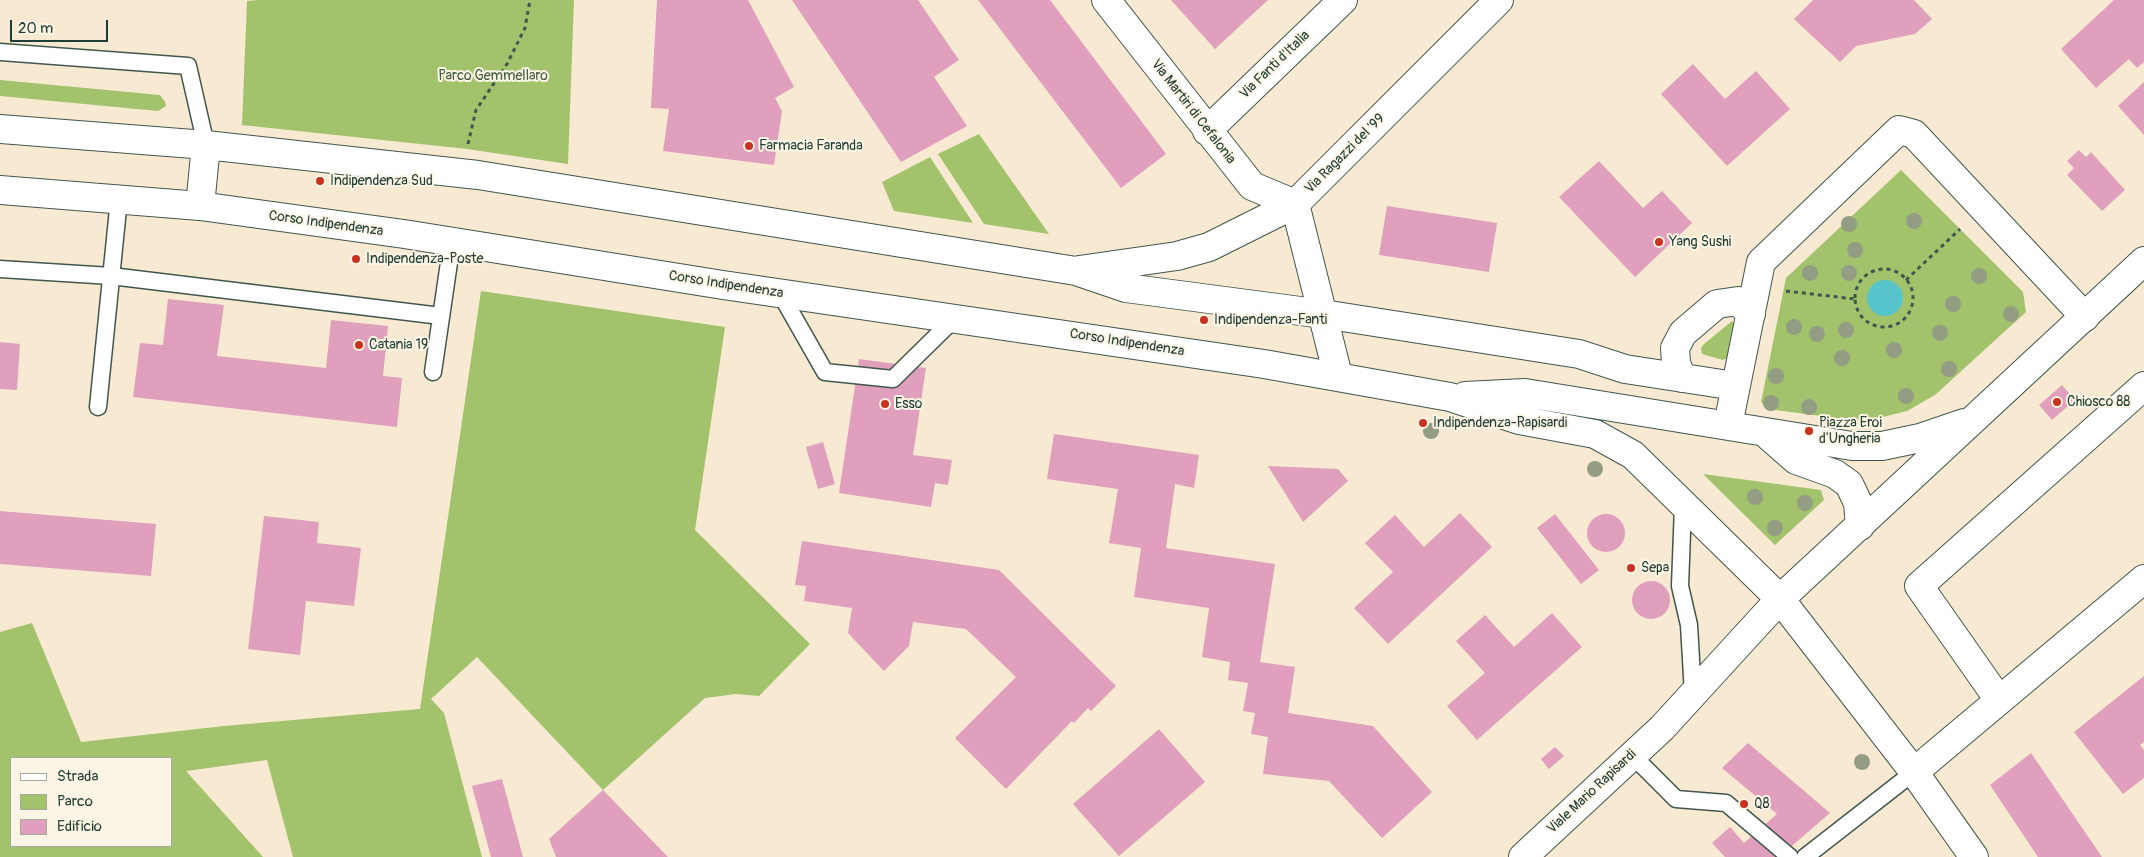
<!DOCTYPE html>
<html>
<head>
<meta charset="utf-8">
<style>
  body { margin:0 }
  #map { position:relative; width:2144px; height:857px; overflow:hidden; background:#f8e9d2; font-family:Pangolin,sans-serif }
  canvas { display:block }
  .legend { position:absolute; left:10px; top:757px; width:162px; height:90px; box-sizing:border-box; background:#fcf5e5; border:1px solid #a4ab9e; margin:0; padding:6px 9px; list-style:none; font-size:15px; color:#1f3d34 }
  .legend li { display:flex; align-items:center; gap:10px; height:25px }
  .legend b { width:25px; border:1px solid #a4ab9e }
  .scale { position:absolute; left:10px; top:20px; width:98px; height:22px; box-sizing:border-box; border:2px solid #1f3d34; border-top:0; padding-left:6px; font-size:15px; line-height:18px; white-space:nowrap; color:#1f3d34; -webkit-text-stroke:4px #fcf5e5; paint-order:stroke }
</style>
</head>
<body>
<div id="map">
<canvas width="2144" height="857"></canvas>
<ul class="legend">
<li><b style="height:6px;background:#fff"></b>Strada</li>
<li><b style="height:14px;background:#a2c36c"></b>Parco</li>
<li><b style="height:14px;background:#e09fbd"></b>Edificio</li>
</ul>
<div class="scale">20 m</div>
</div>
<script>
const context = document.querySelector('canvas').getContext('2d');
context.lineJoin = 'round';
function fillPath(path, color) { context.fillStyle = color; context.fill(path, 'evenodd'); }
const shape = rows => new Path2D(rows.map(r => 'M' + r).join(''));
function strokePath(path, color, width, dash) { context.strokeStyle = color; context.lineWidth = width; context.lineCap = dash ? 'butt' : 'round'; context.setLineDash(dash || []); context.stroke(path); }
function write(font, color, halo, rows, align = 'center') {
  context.font = font + ' Pangolin,sans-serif'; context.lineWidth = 4; context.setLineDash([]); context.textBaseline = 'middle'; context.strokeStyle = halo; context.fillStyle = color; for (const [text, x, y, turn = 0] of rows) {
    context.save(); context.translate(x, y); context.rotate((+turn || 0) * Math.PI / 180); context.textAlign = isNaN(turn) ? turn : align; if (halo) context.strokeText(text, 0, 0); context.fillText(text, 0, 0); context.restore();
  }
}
const green = shape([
  [260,0,574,0,568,164,467,149,242,125,247,1],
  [0,80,160,95,165,102,166,106,158,111,0,96],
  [979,134,1049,234,984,224,938,154],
  [930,157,973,223,894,211,882,182],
  [1901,170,2023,292,2026,312,1935,395,1907,411,1871,420,1843,419,1768,409,1761,402,1786,278],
  [481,291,725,327,695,530,810,644,759,696,736,694,705,698,603,790,477,657,431,699,444,713,482,857,293,857,267,760,186,771,263,857,0,857,0,632,32,623,81,742,224,726,420,709],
  [171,758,171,846,11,846,11,758],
  [1732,321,1735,325,1732,345,1727,358,1723,360,1702,354,1701,348,1704,344],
  [1703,474,1821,490,1824,500,1775,545]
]);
const water = shape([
  '1867 298a18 18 0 1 1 36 0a18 18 0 1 1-36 0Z'
]);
const building = shape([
  [657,0,748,0,794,87,775,98,782,111,774,165,663,151,669,109,651,108],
  [792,0,918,0,959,60,934,77,967,126,901,162],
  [978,0,1050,0,1166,154,1121,188],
  [1171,0,1268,0,1215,49],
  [1813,0,1914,0,1932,19,1915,34,1856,46,1840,62,1794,19],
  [2114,0,2144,0,2144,62,2137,68,2129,59,2096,88,2061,49],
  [1693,64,1725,99,1756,71,1790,109,1727,166,1661,94],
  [2144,82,2144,135,2118,106],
  [2079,150,2086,157,2091,152,2125,190,2102,211,2067,175,2074,168,2067,161],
  [1599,161,1643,208,1662,191,1692,223,1635,277,1559,197],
  [1387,206,1497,223,1489,272,1379,255],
  [168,299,224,305,217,356,326,368,331,320,388,326,383,376,402,378,397,427,133,397,140,343,163,345],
  [0,342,20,344,17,390,0,389],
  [859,359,926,368,913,455,952,460,948,485,935,483,931,507,839,493],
  [2062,385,2075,400,2052,420,2039,405],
  [1054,434,1199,455,1194,488,1175,484,1166,548,1275,564,1260,662,1295,667,1288,713,1373,726,1432,792,1382,838,1329,781,1263,774,1268,737,1251,734,1255,713,1243,711,1248,683,1228,680,1230,662,1202,657,1209,608,1134,597,1141,548,1109,543,1118,489,1047,479],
  [823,442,835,484,818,489,806,447],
  [1268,466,1338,469,1348,481,1303,522],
  [0,511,156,524,151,576,0,564],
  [1460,513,1492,547,1388,644,1354,608,1393,572,1365,543,1395,515,1424,547],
  '1587 533a19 19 0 1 1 38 0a19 19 0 1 1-38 0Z',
  [1555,514,1599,570,1581,584,1537,528],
  [264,516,319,522,317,543,361,548,354,606,306,601,300,655,248,649],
  [802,541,999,570,1116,686,1091,711,1088,708,1074,723,1072,721,1006,789,955,738,1016,677,966,629,913,622,909,646,884,671,848,633,852,608,804,601,806,586,795,585],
  '1632 600a19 19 0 1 1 38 0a19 19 0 1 1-38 0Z',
  [1552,613,1582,647,1477,740,1447,706,1485,673,1456,641,1485,615,1514,647],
  [2144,676,2144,742,2140,745,2144,750,2144,778,2123,794,2074,732],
  [1159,729,1205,782,1119,856,1073,804],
  [1748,743,1830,813,1779,857,1725,857,1712,843,1730,827,1744,843,1777,814,1722,768],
  [1555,747,1564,756,1549,769,1541,759],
  [2031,753,2102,857,2038,857,1990,785],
  [502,779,523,857,491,857,472,786],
  [603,790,668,857,556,857,549,839]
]);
const path = shape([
  [468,144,476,110,507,64,525,28,530,0],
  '1855 298a29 29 0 1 1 58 0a29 29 0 1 1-58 0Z',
  [1906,280,1960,229],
  [1786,291,1855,299]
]);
const lane = shape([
  [0,52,188,66,206,145],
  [0,269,111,276,441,316],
  [780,293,825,372,893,379,955,318],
  [433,372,452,242],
  [98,407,119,199],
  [1683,506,1680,586,1689,625,1693,694],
  [1632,755,1676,799,1726,803,1790,857],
  [1805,857,1914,772]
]);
const street = shape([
  [1106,0,1252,186,1295,204],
  [0,129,206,145,478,175,1076,271,1126,288,1323,314,1579,354,1625,369,1735,386],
  [1207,131,1343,0],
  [200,206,206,145],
  [1079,270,1177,256,1209,247,1295,204],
  [1338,376,1295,204,1499,0],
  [1682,378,1676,363,1675,348,1683,333,1717,304,1738,301,1751,314],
  [1728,425,1761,262,1899,130,1914,134,2085,317],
  [1780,599,1914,772,1974,857],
  [1999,700,1919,586,2144,386],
  [1914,772,2144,579]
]);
const primary = shape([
  [0,190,200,206,404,234,723,285,1264,364,1450,397,1519,420,1595,434,1633,455,1780,599],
  [1465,396,1525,393,1852,446,1882,446,1920,438,1964,423],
  [1764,432,1796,460,1835,474,1849,484,1858,503,1860,526],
  [1523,857,1662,728,1780,599,2144,261]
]);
const trees = [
  [1914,221],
  [1849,224],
  [1855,250],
  [1810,273],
  [1849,273],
  [1979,276],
  [1953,304],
  [2011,314],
  [1794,327],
  [1846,330],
  [1940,333],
  [1817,334],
  [1894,350],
  [1842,358],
  [1949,369],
  [1776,376],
  [1906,396],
  [1771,403],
  [1809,407],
  [1431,431],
  [1595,469],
  [1755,497],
  [1805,503],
  [1775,528],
  [1862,762]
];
const markers = [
  [749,146,5,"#c8321e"],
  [320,181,5,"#c8321e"],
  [1659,242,5,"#c8321e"],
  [356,259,5,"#c8321e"],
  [1204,320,5,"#c8321e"],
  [359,345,5,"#c8321e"],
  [2057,402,5,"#c8321e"],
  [885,404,5,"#c8321e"],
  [1423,423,5,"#c8321e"],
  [1809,431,5,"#c8321e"],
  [1631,568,5,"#c8321e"],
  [1744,804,5,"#c8321e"]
];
const streetNames = [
  ["Via Fanti d'Italia",1275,65,-44],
  ["Via Martiri di Cefalonia",1193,112,52],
  ["Via Ragazzi del '99",1345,154,-45],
  ["Corso Indipendenza",326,224,8],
  ["Corso Indipendenza",726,285,9],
  ["Corso Indipendenza",1127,343,9],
  ["Viale Mario Rapisardi",1592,792,-43]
];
const parkNames = [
  ["Parco Gemmellaro",493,76]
];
const poiNames = [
  ["Farmacia Faranda",759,146],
  ["Indipendenza Sud",330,181],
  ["Yang Sushi",1669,242],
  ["Indipendenza-Poste",366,259],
  ["Indipendenza-Fanti",1214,320],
  ["Catania 19",369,345],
  ["Chiosco 88",2067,402],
  ["Esso",895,404],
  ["Indipendenza-Rapisardi",1433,423],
  ["Piazza Eroi",1819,423],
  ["d'Ungheria",1819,439],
  ["Sepa",1641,568],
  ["Q8",1754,804]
];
fillPath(green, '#a2c36c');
fillPath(water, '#56c4ca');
fillPath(building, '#e09fbd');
strokePath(lane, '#40574c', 19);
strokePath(street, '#40574c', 30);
strokePath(primary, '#40574c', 30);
strokePath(path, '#40574c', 3, [4, 4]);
strokePath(lane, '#fff', 16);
strokePath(street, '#fff', 28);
strokePath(primary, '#fff', 28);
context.fillStyle = '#939d83';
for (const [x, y] of trees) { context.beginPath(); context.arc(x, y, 8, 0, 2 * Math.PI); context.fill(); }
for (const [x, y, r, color] of markers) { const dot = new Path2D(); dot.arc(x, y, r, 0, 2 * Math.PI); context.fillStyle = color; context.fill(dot); strokePath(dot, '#fcf5e5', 2); }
write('14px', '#1f3d34', '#fcf5e5', streetNames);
write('14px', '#405e42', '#fcf5e5', parkNames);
write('14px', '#1f3d34', '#fcf5e5', poiNames, 'left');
</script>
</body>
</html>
